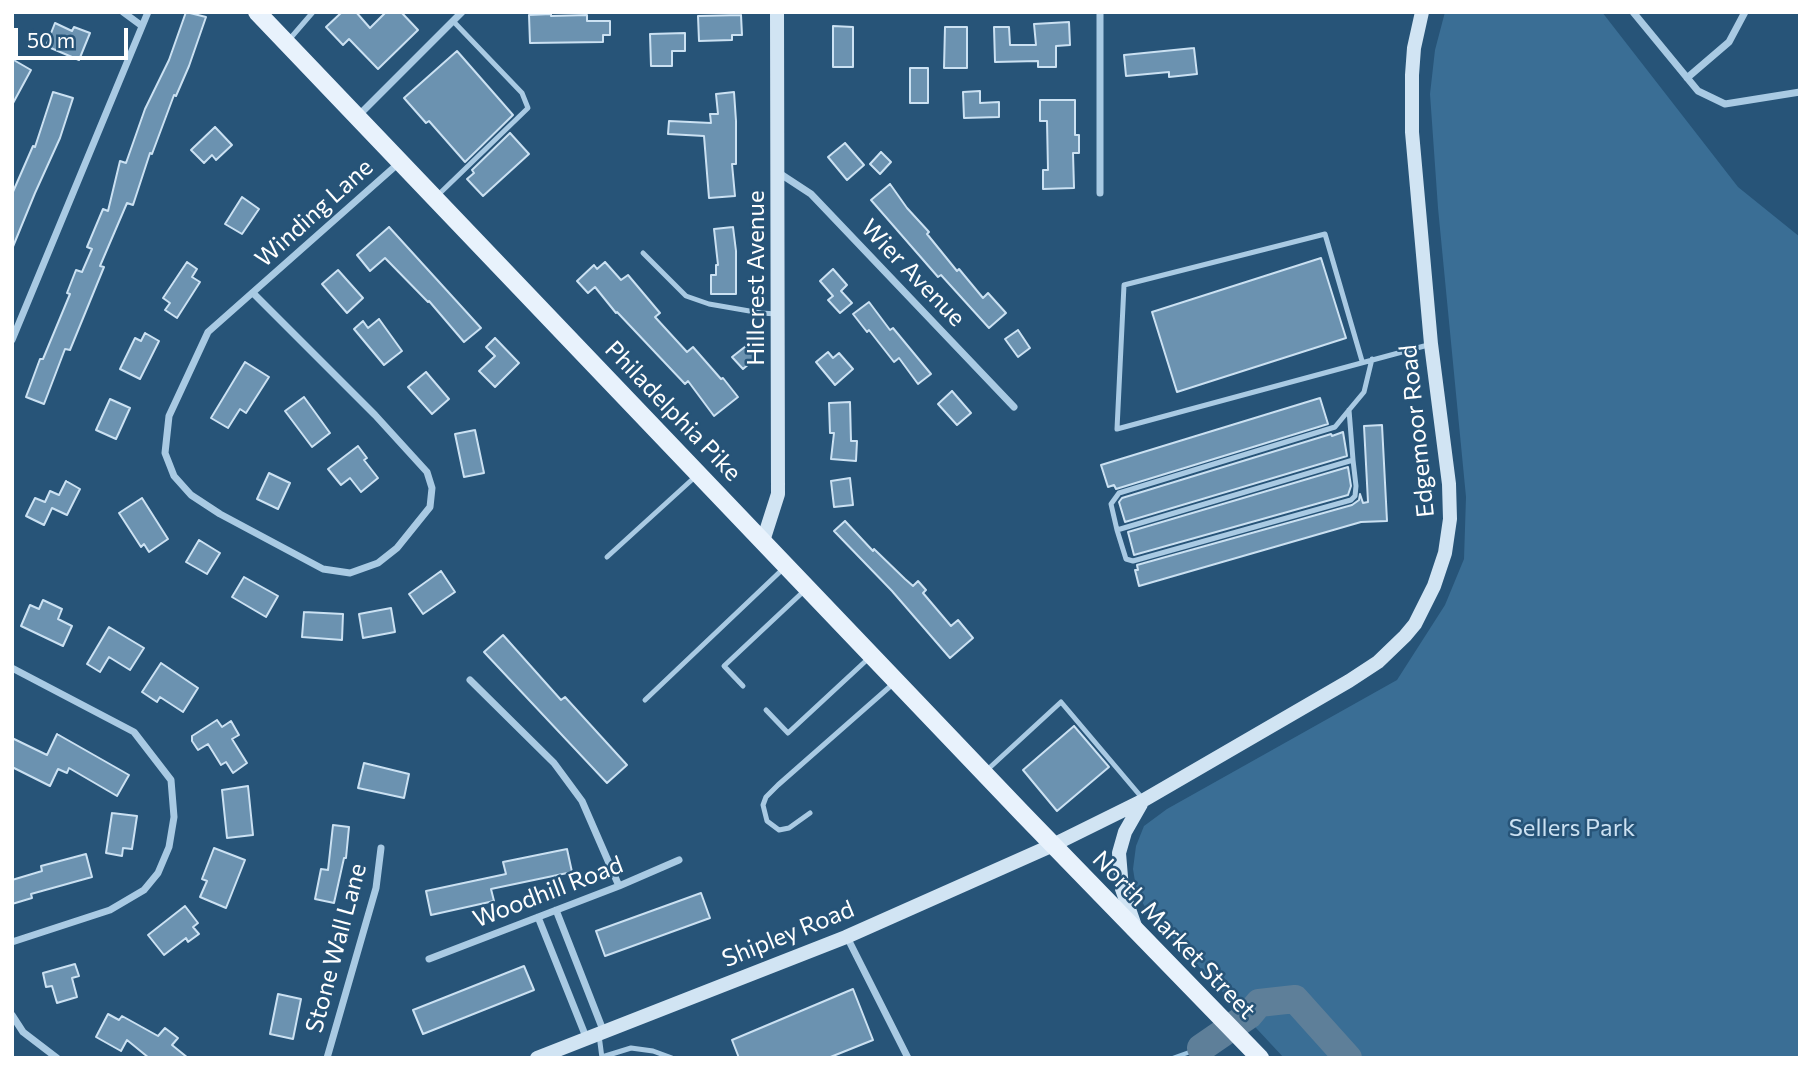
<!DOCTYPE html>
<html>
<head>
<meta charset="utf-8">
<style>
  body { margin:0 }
  #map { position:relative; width:1812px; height:1070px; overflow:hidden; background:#275478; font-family:Commissioner,sans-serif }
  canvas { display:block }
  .frame { position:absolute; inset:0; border:14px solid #fff; pointer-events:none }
  .scale { position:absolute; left:14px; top:28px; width:114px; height:32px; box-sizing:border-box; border:4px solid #fff; border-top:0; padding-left:9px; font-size:21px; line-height:24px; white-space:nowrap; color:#fff; -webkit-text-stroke:5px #275478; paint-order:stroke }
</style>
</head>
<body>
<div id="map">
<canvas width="1812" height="1070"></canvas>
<div class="frame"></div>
<div class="scale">50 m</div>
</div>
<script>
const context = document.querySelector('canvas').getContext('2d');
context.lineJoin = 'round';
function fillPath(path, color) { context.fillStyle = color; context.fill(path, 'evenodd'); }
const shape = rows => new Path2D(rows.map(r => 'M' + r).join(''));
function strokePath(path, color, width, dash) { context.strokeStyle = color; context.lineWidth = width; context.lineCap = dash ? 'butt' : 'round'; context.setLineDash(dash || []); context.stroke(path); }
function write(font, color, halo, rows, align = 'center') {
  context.font = font + ' Commissioner,sans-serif'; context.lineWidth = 5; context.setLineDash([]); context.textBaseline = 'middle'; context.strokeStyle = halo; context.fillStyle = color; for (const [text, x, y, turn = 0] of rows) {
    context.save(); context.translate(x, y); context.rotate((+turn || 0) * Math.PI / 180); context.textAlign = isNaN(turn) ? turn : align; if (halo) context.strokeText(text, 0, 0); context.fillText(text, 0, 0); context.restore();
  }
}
const green = shape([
  [1445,12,1602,12,1738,187,1800,237,1800,1058,1284,1058,1149,913,1137,894,1133,869,1136,846,1144,826,1167,809,1397,680,1445,605,1464,559,1466,497,1438,208,1430,94,1435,50]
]);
const stream = shape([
  [1173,1058,1201,1048]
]);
const river = shape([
  [1201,1048,1249,1015,1259,1003,1295,999,1348,1058]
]);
const building = shape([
  [186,12,206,17,189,66,176,96,174,95,152,154,150,153,133,205,127,203,100,266,104,267,70,350,65,349,44,404,26,397,40,359,43,359,70,294,67,293,76,270,82,272,92,249,87,247,103,209,108,211,120,161,126,163,145,109,169,60,186,12],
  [342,12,356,12,370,28,386,12,401,12,418,30,378,69,349,39,343,45,326,27,342,12],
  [551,14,551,16,587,15,587,21,610,21,610,35,603,35,603,42,530,43,529,15,551,14],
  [741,15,742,35,732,35,732,40,699,41,698,16,741,15],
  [1069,22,1070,45,1056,46,1056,67,1038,67,1038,61,995,62,994,27,1009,27,1010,45,1036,45,1034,24,1069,22],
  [55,23,72,31,74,27,90,33,79,60,46,46,55,23],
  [833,26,853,27,853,67,833,67,833,26],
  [945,27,967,27,967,68,944,68,945,27],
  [685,33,685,51,672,51,672,66,651,66,650,34,685,33],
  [1194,48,1197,74,1169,77,1169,72,1126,76,1124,55,1194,48],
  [457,51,513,115,465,162,429,121,426,123,404,98,457,51],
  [12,59,31,70,12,105,12,59],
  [910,68,928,68,928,103,910,103,910,68],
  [980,91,980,103,999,102,999,117,964,118,963,92,980,91],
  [53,92,73,98,60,138,35,193,12,249,12,194,33,146,35,147,53,92],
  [734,92,736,121,736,164,732,164,735,196,709,198,704,136,668,134,669,121,711,123,710,114,718,114,716,94,734,92],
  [1040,100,1075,100,1075,135,1079,135,1079,153,1073,153,1074,188,1043,189,1043,170,1048,170,1047,121,1040,121,1040,100],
  [215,127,232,145,216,160,212,155,204,163,191,150,215,127],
  [510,133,529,154,483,196,467,179,474,173,472,170,510,133],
  [845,143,864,165,847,180,828,157,845,143],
  [881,152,891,162,880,174,870,164,881,152],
  [890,184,907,208,929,232,927,234,957,271,959,269,983,298,988,293,1006,313,989,328,941,275,938,277,871,200,890,184],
  [242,197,259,209,242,234,225,224,242,197],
  [389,227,481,328,464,342,429,301,428,302,385,258,370,271,357,255,389,227],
  [733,227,736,251,736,294,711,294,711,275,716,275,716,265,718,265,714,229,733,227],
  [1321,258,1346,338,1177,392,1152,312,1321,258],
  [187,262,197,269,192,277,200,282,177,318,165,310,170,303,163,298,187,262],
  [605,262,621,280,628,275,660,313,655,317,687,352,693,347,721,379,723,378,738,397,714,416,688,381,685,384,617,312,616,313,595,287,588,293,577,281,594,265,597,269,605,262],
  [833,269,847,285,841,291,852,303,840,313,828,300,833,296,820,281,833,269],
  [338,270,363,298,347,313,322,284,338,270],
  [869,302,890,330,893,328,931,374,918,384,899,358,894,362,869,330,867,332,853,314,869,302],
  [379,319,402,351,384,365,354,329,363,321,368,328,379,319],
  [1018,330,1030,348,1018,357,1005,339,1018,330],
  [145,333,159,341,140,379,120,369,135,338,141,341,145,333],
  [495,338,519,363,495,387,479,371,495,356,486,347,495,338],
  [746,346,756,358,743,369,732,357,746,346],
  [828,352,833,358,839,353,853,369,835,385,816,362,828,352],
  [245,362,269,377,246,413,240,409,228,428,211,418,245,362],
  [426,372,449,399,432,414,408,387,426,372],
  [952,391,971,413,957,425,938,404,952,391],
  [304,397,330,433,312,447,285,411,304,397],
  [1320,398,1328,424,1116,489,1114,485,1108,487,1101,465,1320,398],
  [110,399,130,408,116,439,96,430,110,399],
  [850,402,851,441,857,441,856,461,831,459,834,433,830,433,829,403,850,402],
  [1382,425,1387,521,1361,522,1139,586,1135,570,1138,570,1137,565,1352,505,1359,500,1360,494,1363,503,1368,502,1364,426,1382,425],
  [475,430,484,473,464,477,455,434,475,430],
  [1343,432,1347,456,1125,522,1119,502,1122,498,1331,434,1332,436,1343,432],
  [358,446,367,458,364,460,378,478,361,492,350,478,341,485,328,469,358,446],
  [1348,467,1351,486,1348,495,1134,555,1128,532,1348,467],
  [269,473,290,483,278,509,257,499,269,473],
  [850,478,853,505,834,507,831,481,850,478],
  [66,481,80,489,67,515,52,508,44,525,26,516,35,498,45,502,50,491,59,495,66,481],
  [142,498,168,539,149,552,144,544,141,547,119,513,142,498],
  [845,521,873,551,874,549,905,579,913,586,918,581,926,590,923,593,951,626,958,620,973,638,950,658,892,591,834,531,845,521],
  [199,540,220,553,207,574,186,562,199,540],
  [441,571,455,592,423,614,409,594,441,571],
  [244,577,278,596,266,617,232,597,244,577],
  [43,600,62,609,58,619,72,626,63,646,21,626,30,605,39,609,43,600],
  [391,608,395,632,363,638,359,614,391,608],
  [304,612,343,614,342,640,302,637,304,612],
  [109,627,144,648,130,670,109,657,100,672,87,664,109,627],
  [503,635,561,700,565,697,627,765,607,783,484,652,503,635],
  [161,663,198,688,183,712,160,697,157,702,142,692,161,663],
  [217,720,222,727,231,721,239,735,232,739,247,763,233,773,226,762,221,765,208,744,198,750,192,741,192,736,217,720],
  [1074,726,1109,767,1057,811,1023,770,1074,726],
  [57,734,129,775,117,796,69,768,67,773,58,769,50,786,12,767,12,738,47,755,57,734],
  [364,763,409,774,404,798,358,788,364,763],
  [248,786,253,835,227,838,222,790,248,786],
  [112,813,137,816,132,849,123,848,122,856,106,853,112,813],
  [333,825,349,827,346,858,344,858,334,903,315,899,321,869,328,870,333,825],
  [214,848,245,860,226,908,200,897,207,881,202,879,214,848],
  [567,849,572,872,491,889,494,901,431,915,426,891,506,874,503,862,567,849],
  [86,854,92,877,31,894,32,898,12,904,12,880,42,871,41,866,86,854],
  [701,893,710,918,605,956,596,931,701,893],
  [185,906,198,923,193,927,199,934,188,942,186,938,164,955,148,935,185,906],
  [75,964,79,976,72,978,77,997,57,1003,52,986,46,987,43,973,75,964],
  [524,966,534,990,423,1034,413,1010,524,966],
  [853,989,873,1040,828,1058,739,1058,732,1040,853,989],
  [278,994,301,999,293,1039,270,1034,278,994],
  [108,1014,119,1020,122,1016,158,1036,165,1028,178,1038,172,1045,188,1058,149,1058,127,1040,121,1051,96,1037,108,1014]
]);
const lane = shape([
  [288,41,313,12],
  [437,196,528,108,522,93,453,21],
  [643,253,686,296,709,304,761,313,777,314],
  [1362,361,1325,234,1124,285,1117,429,1428,345],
  [1349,410,1353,460,1117,530,1111,504,1119,493,1335,427,1349,410,1364,392,1372,359],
  [1117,530,1126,559,1133,561,1351,500,1355,496,1356,486,1353,460],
  [607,557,696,476],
  [743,686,724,666,805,590],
  [645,700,785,567],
  [766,710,788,733,870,657],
  [986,771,1061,702,1143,799],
  [810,813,789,828,779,830,767,821,763,805,766,797,778,785,894,683],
  [599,1035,602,1058],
  [602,1057,631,1048,653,1051,672,1058]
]);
const street = shape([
  [123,12,142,26],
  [1100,12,1100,193],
  [1633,12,1698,91,1725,104,1800,92],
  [1687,78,1729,42,1745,12],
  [358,116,462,12],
  [779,173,811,194,1014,407],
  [253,293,375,415,427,472,432,488,430,507,397,548,378,563,350,573,323,569,220,514,191,495,174,476,165,453,169,416,208,332,400,162],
  [12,340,148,12],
  [12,668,134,732,171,780,174,817,169,847,158,873,144,890,110,910,12,942],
  [470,680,554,763,582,801,619,886],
  [556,910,603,1030],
  [538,917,586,1037],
  [847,937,908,1058],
  [429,959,619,886,679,860],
  [12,1015,23,1032,57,1058],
  [327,1058,376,888,381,848]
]);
const secondary = shape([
  [763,541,778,494,777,12],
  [1135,926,1122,889,1119,853,1125,832,1141,804],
  [537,1058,846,937,1053,845,1144,800,1349,681,1378,662,1405,636,1415,624,1434,586,1445,553,1450,519,1449,484,1431,344,1412,132,1412,75,1414,48,1422,12]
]);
const primary = shape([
  [257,12,1023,814,1260,1058]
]);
const streetNames = [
  ["Winding Lane",314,213,-42],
  ["Wier Avenue",913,273,46],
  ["Hillcrest Avenue",756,278,-90],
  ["Philadelphia Pike",673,411,46],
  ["Edgemoor Road",1417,431,-96],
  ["Woodhill Road",548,892,-21],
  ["Shipley Road",788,934,-22],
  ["North Market Street",1174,935,46],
  ["Stone Wall Lane",336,948,-75]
];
const parkNames = [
  ["Sellers Park",1572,828]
];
fillPath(green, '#3a6e95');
strokePath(stream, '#9dc6e3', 4.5);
strokePath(river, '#5e7f99', 28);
fillPath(building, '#6b92b0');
strokePath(building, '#cbe1f2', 2);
strokePath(lane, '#a9cae3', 5);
strokePath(street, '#a9cae3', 7);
strokePath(secondary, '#d1e4f3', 14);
strokePath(primary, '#e8f2fc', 18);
write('24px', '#fff', '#275478', streetNames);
write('24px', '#cbe1f2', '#275478', parkNames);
</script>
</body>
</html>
